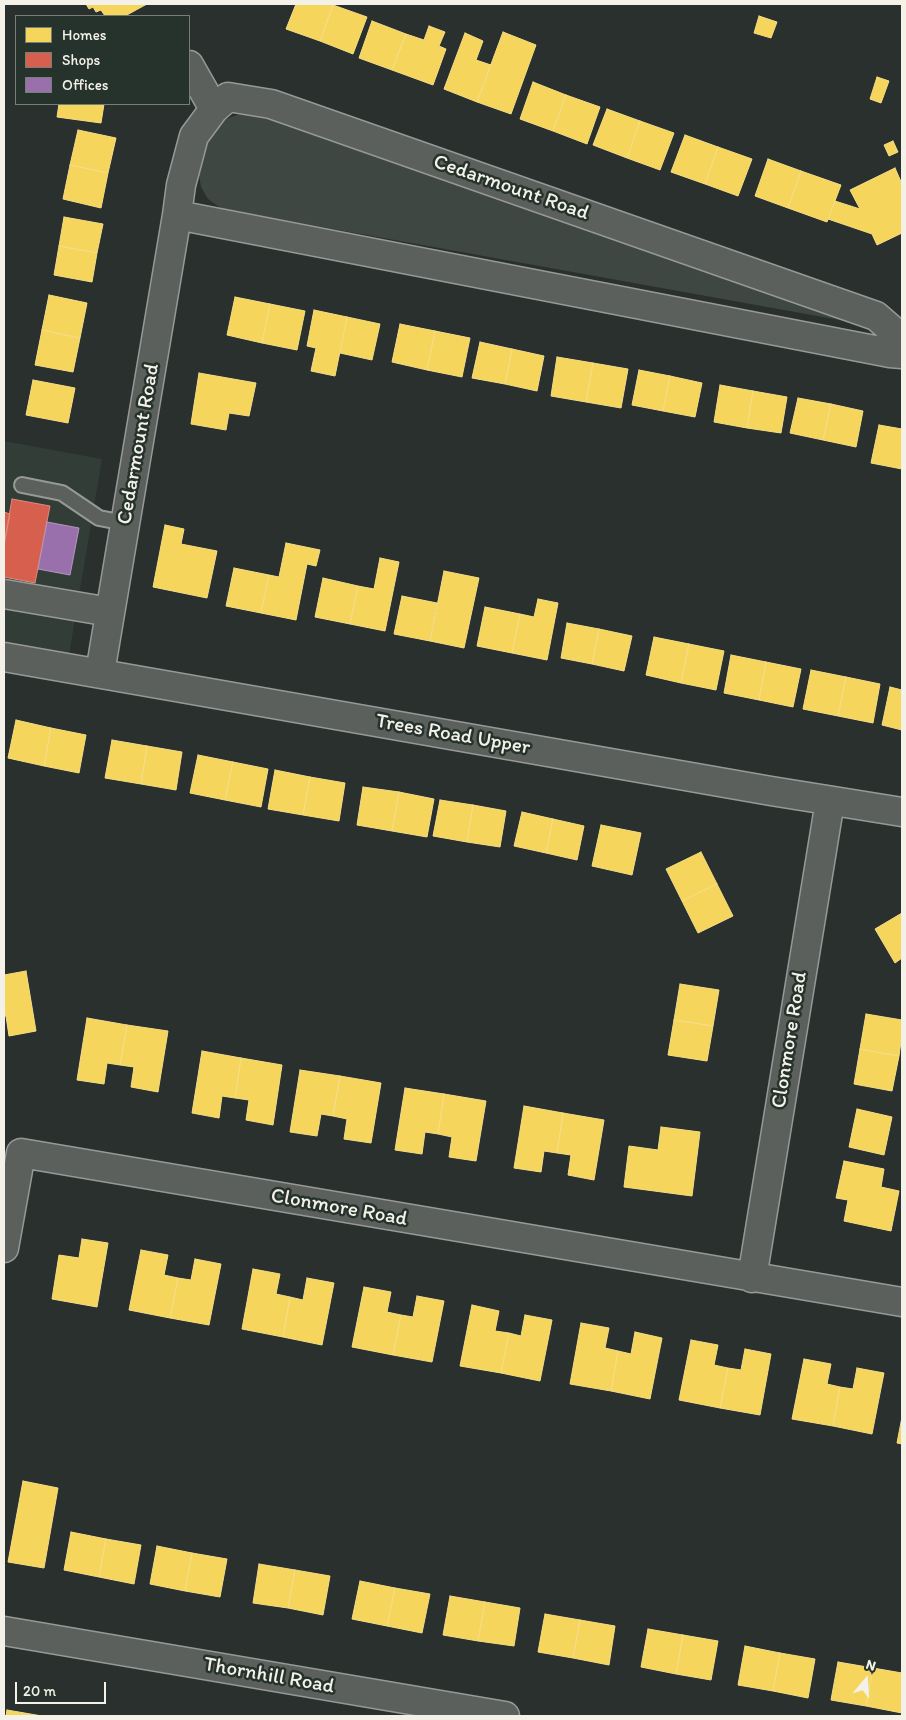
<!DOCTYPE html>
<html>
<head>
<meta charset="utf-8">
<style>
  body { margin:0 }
  #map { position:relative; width:906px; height:1720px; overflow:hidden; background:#29302d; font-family:Itim,sans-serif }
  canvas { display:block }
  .frame { position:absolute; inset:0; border:5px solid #f4f1e8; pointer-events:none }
  .legend { position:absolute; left:15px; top:15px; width:175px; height:90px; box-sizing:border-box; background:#26332d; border:1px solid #787f78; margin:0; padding:6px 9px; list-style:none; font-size:15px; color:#f4f1e8 }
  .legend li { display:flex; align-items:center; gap:10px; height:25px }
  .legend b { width:25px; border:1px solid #787f78 }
  .north { position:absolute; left:841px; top:1655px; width:50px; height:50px; -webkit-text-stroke:4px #26332d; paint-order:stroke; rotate:18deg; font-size:14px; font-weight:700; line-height:20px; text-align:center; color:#f4f1e8 }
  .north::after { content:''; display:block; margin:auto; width:18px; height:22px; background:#f4f1e8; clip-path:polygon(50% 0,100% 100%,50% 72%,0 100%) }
  .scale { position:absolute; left:15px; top:1682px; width:91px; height:22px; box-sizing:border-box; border:2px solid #f4f1e8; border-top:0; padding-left:6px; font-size:15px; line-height:18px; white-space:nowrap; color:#f4f1e8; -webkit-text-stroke:4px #26332d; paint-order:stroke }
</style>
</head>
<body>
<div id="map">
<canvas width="906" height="1720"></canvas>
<div class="frame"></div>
<ul class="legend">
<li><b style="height:14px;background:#f6d55c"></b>Homes</li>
<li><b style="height:14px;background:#d6604d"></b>Shops</li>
<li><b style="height:14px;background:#9970ab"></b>Offices</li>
</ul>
<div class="north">N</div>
<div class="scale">20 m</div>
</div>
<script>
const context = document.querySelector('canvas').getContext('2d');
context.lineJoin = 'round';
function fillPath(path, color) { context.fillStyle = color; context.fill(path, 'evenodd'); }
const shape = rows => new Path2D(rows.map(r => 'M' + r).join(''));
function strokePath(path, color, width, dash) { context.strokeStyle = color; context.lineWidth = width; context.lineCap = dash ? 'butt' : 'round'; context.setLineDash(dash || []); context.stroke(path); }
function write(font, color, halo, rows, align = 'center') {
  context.font = font + ' Itim,sans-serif'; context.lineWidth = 5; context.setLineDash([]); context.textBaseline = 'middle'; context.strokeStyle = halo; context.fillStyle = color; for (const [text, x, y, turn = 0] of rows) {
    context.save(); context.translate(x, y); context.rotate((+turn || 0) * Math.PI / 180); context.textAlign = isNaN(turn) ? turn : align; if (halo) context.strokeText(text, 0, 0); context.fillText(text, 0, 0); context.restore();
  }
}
const built = shape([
  [4,441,102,459,69,655,4,644]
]);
const green = shape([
  [246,112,268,112,856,317,845,321,222,209,208,199,201,187,199,175,207,139,223,120]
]);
const homes = shape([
  [86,4,147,4,125,16,105,16,101,10,96,12,93,7,89,9,86,4],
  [296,4,329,4,333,5,320,41,286,29,296,4],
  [333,5,367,17,353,54,320,41,333,5],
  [759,16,777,22,771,38,754,33,759,16],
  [372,21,406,34,392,70,359,58,372,21],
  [429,26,445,32,439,46,446,49,433,85,392,70,406,34,424,40,429,26],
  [503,32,536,45,511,114,477,102,503,32],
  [465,33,483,41,476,60,491,65,477,102,444,89,465,33],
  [877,77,889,81,881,103,870,99,877,77],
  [533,82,566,95,553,131,520,119,533,82],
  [566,95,600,107,587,144,553,131,566,95],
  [59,104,104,104,101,123,57,117,59,104],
  [607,109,640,121,627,158,593,145,607,109],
  [640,121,674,133,660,170,627,158,640,121],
  [78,130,116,138,108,173,70,165,78,130],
  [685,135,718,147,705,184,671,172,685,135],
  [893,141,898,152,889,156,884,145,893,141],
  [718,147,752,159,738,196,705,184,718,147],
  [768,159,801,171,788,208,755,196,768,159],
  [70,165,108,173,101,208,63,199,70,165],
  [895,168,902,184,902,233,877,245,872,234,828,219,835,201,860,209,850,190,895,168],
  [801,171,841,185,827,222,788,208,801,171],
  [64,217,103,224,97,253,59,246,64,217],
  [59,246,97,253,92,282,54,275,59,246],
  [49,295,87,303,80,338,42,330,49,295],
  [235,297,270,304,262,343,227,335,235,297],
  [270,304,305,311,297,350,262,343,270,304],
  [314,310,347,317,335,376,311,371,316,348,307,346,314,310],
  [347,317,380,324,372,360,340,353,347,317],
  [400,324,435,331,427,370,392,362,400,324],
  [42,330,80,338,73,372,35,365,42,330],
  [435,331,470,338,462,377,427,370,435,331],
  [480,342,512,349,505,384,472,378,480,342],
  [512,349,544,356,537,391,505,384,512,349],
  [557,357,593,363,586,402,551,396,557,357],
  [593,363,628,369,621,408,586,402,593,363],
  [639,370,670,376,663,411,632,405,639,370],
  [199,373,256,383,249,416,229,413,226,430,191,424,199,373],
  [670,376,702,383,695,417,663,411,670,376],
  [33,380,75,388,68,423,26,415,33,380],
  [720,385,753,391,747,428,714,422,720,385],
  [753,391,787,397,781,433,747,428,753,391],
  [798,398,831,404,823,440,790,433,798,398],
  [831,404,863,411,856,447,823,440,831,404],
  [879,425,902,429,902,469,871,463,879,425],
  [165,525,184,529,181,544,217,551,207,598,153,587,165,525],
  [286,543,320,550,316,566,307,564,296,620,261,613,269,575,279,577,286,543],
  [380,558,399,562,385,631,350,624,358,586,374,589,380,558],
  [234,568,269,575,261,613,226,606,234,568],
  [444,571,479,578,464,648,430,641,444,571],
  [323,578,358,586,350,624,315,617,323,578],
  [402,596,437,603,430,641,394,634,402,596],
  [538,599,558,603,547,660,512,653,520,614,534,617,538,599],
  [485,607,520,614,512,653,477,646,485,607],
  [567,623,599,629,592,664,561,658,567,623],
  [599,629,632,636,624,671,592,664,599,629],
  [654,637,689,644,681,683,646,675,654,637],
  [689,644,724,651,716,690,681,683,689,644],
  [731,655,766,662,759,700,724,693,731,655],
  [766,662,801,669,793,707,759,700,766,662],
  [811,670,846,677,838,716,803,709,811,670],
  [846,677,880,684,873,723,838,716,846,677],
  [890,687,902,690,902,730,882,725,890,687],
  [16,720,51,728,44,766,8,758,16,720],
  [51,728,86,735,79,773,44,766,51,728],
  [112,740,147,746,141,784,105,778,112,740],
  [147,746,182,752,176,790,141,784,147,746],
  [198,755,233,762,225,800,190,793,198,755],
  [233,762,268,769,261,807,225,800,233,762],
  [275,770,310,777,303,815,268,809,275,770],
  [310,777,345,783,339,821,303,815,310,777],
  [363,787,399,792,392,831,357,825,363,787],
  [399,792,434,799,427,837,392,831,399,792],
  [440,800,473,805,467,842,433,836,440,800],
  [473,805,506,811,500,847,467,842,473,805],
  [522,812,553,819,546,853,514,846,522,812],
  [553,819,584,826,577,860,546,853,553,819],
  [601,825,641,833,632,875,592,866,601,825],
  [701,852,717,884,682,901,666,869,701,852],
  [717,884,733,916,698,933,682,901,717,884],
  [902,913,902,958,895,963,875,929,902,913],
  [26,971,36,1031,9,1036,6,1016,4,1016,4,975,26,971],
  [680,984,719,990,713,1026,674,1020,680,984],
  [866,1014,902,1020,902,1034,899,1056,860,1049,866,1014],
  [87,1018,127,1025,120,1065,107,1063,104,1084,77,1080,87,1018],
  [674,1020,713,1026,707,1061,668,1055,674,1020],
  [127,1025,168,1031,158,1092,131,1087,134,1067,120,1065,127,1025],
  [860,1049,899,1056,892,1091,854,1084,860,1049],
  [202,1051,241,1058,235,1098,222,1096,219,1118,192,1113,202,1051],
  [241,1058,282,1065,273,1125,246,1120,249,1100,235,1098,241,1058],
  [300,1070,340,1076,333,1116,321,1114,317,1136,290,1132,300,1070],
  [340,1076,381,1083,371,1143,344,1139,347,1119,333,1116,340,1076],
  [405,1088,444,1094,438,1134,425,1132,422,1154,395,1150,405,1088],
  [444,1094,486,1101,476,1161,449,1157,452,1137,438,1134,444,1094],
  [524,1106,563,1113,557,1153,544,1151,541,1172,514,1168,524,1106],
  [857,1109,892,1117,884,1155,849,1147,857,1109],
  [563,1113,604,1120,594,1180,568,1175,571,1155,557,1153,563,1113],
  [661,1127,700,1132,692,1196,624,1187,629,1146,658,1150,661,1127],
  [844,1161,884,1169,881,1187,899,1191,891,1231,844,1221,848,1200,836,1198,844,1161],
  [82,1239,108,1243,97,1307,52,1299,59,1255,79,1258,82,1239],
  [141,1250,168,1255,164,1275,178,1278,170,1318,129,1310,141,1250],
  [195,1259,221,1264,209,1325,170,1318,178,1278,191,1280,195,1259],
  [253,1269,280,1274,276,1294,290,1297,283,1337,242,1329,253,1269],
  [307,1278,334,1283,322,1345,283,1337,290,1297,303,1300,307,1278],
  [364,1287,391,1292,387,1312,401,1315,393,1355,352,1347,364,1287],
  [417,1296,444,1301,432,1362,393,1355,401,1315,413,1317,417,1296],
  [472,1305,499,1311,495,1331,509,1333,501,1373,460,1366,472,1305],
  [525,1315,552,1320,540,1381,501,1373,509,1333,521,1336,525,1315],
  [581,1323,609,1328,605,1348,618,1351,611,1391,570,1384,581,1323],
  [635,1332,662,1338,650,1399,611,1391,618,1351,631,1354,635,1332],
  [691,1340,718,1345,714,1365,728,1368,720,1408,679,1400,691,1340],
  [745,1349,771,1354,760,1415,720,1408,728,1368,741,1370,745,1349],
  [804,1359,831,1364,827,1384,840,1387,833,1426,792,1419,804,1359],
  [857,1368,884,1373,872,1434,833,1426,840,1387,853,1389,857,1368],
  [902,1417,902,1444,897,1443,902,1417],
  [23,1481,58,1488,44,1568,8,1562,23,1481],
  [71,1532,106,1539,99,1577,64,1570,71,1532],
  [106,1539,141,1545,134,1584,99,1577,106,1539],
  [157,1546,192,1553,185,1591,150,1584,157,1546],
  [192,1553,227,1559,220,1597,185,1591,192,1553],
  [259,1564,295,1570,288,1608,253,1603,259,1564],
  [295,1570,330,1576,323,1615,288,1608,295,1570],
  [360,1581,395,1588,387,1626,352,1619,360,1581],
  [395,1588,430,1594,422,1633,387,1626,395,1588],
  [450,1596,485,1602,478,1641,443,1635,450,1596],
  [485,1602,520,1608,514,1646,478,1641,485,1602],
  [545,1614,580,1620,573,1658,538,1652,545,1614],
  [580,1620,615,1626,609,1665,573,1658,580,1620],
  [648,1629,683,1635,676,1674,641,1667,648,1629],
  [683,1635,718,1641,711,1680,676,1674,683,1635],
  [745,1646,780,1653,773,1691,738,1685,745,1646],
  [780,1653,815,1659,808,1698,773,1691,780,1653],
  [838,1662,873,1668,866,1706,831,1700,838,1662],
  [873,1668,902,1673,902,1713,866,1706,873,1668],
  [7,1710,42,1716,6,1716,7,1710]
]);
const shops = shape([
  [12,499,50,506,35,583,4,577,4,545,12,499],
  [4,512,10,514,4,545,4,512]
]);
const offices = shape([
  [47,522,79,528,70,575,38,569,47,522]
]);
const service = shape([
  [22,485,62,493,99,518,125,523]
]);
const minor = shape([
  [189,65,214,109],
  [177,215,181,185,194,136,214,109,228,97,271,104,876,316,891,329,890,353],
  [4,594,110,612],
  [4,657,771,791,902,812],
  [100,673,177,215,890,353,902,354],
  [4,1248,21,1153,902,1302],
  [752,1278,830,801],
  [4,1631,505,1716]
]);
const streetNames = [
  ["Cedarmount Road",511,188,19],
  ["Cedarmount Road",139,444,-80],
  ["Trees Road Upper",453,735,10],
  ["Clonmore Road",790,1040,-81],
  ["Clonmore Road",339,1208,10],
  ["Thornhill Road",269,1676,10]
];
fillPath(built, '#323d37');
fillPath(green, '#3e4742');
fillPath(homes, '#f6d55c');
strokePath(homes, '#f5dd86', 1);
fillPath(shops, '#d6604d');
strokePath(shops, '#df8c7c', 1);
fillPath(offices, '#9970ab');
strokePath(offices, '#b497bd', 1);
strokePath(service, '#969996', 18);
strokePath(minor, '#969996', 31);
strokePath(service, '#5c605c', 14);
strokePath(minor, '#5c605c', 28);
write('21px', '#f4f1e8', '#26332d', streetNames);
</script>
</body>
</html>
